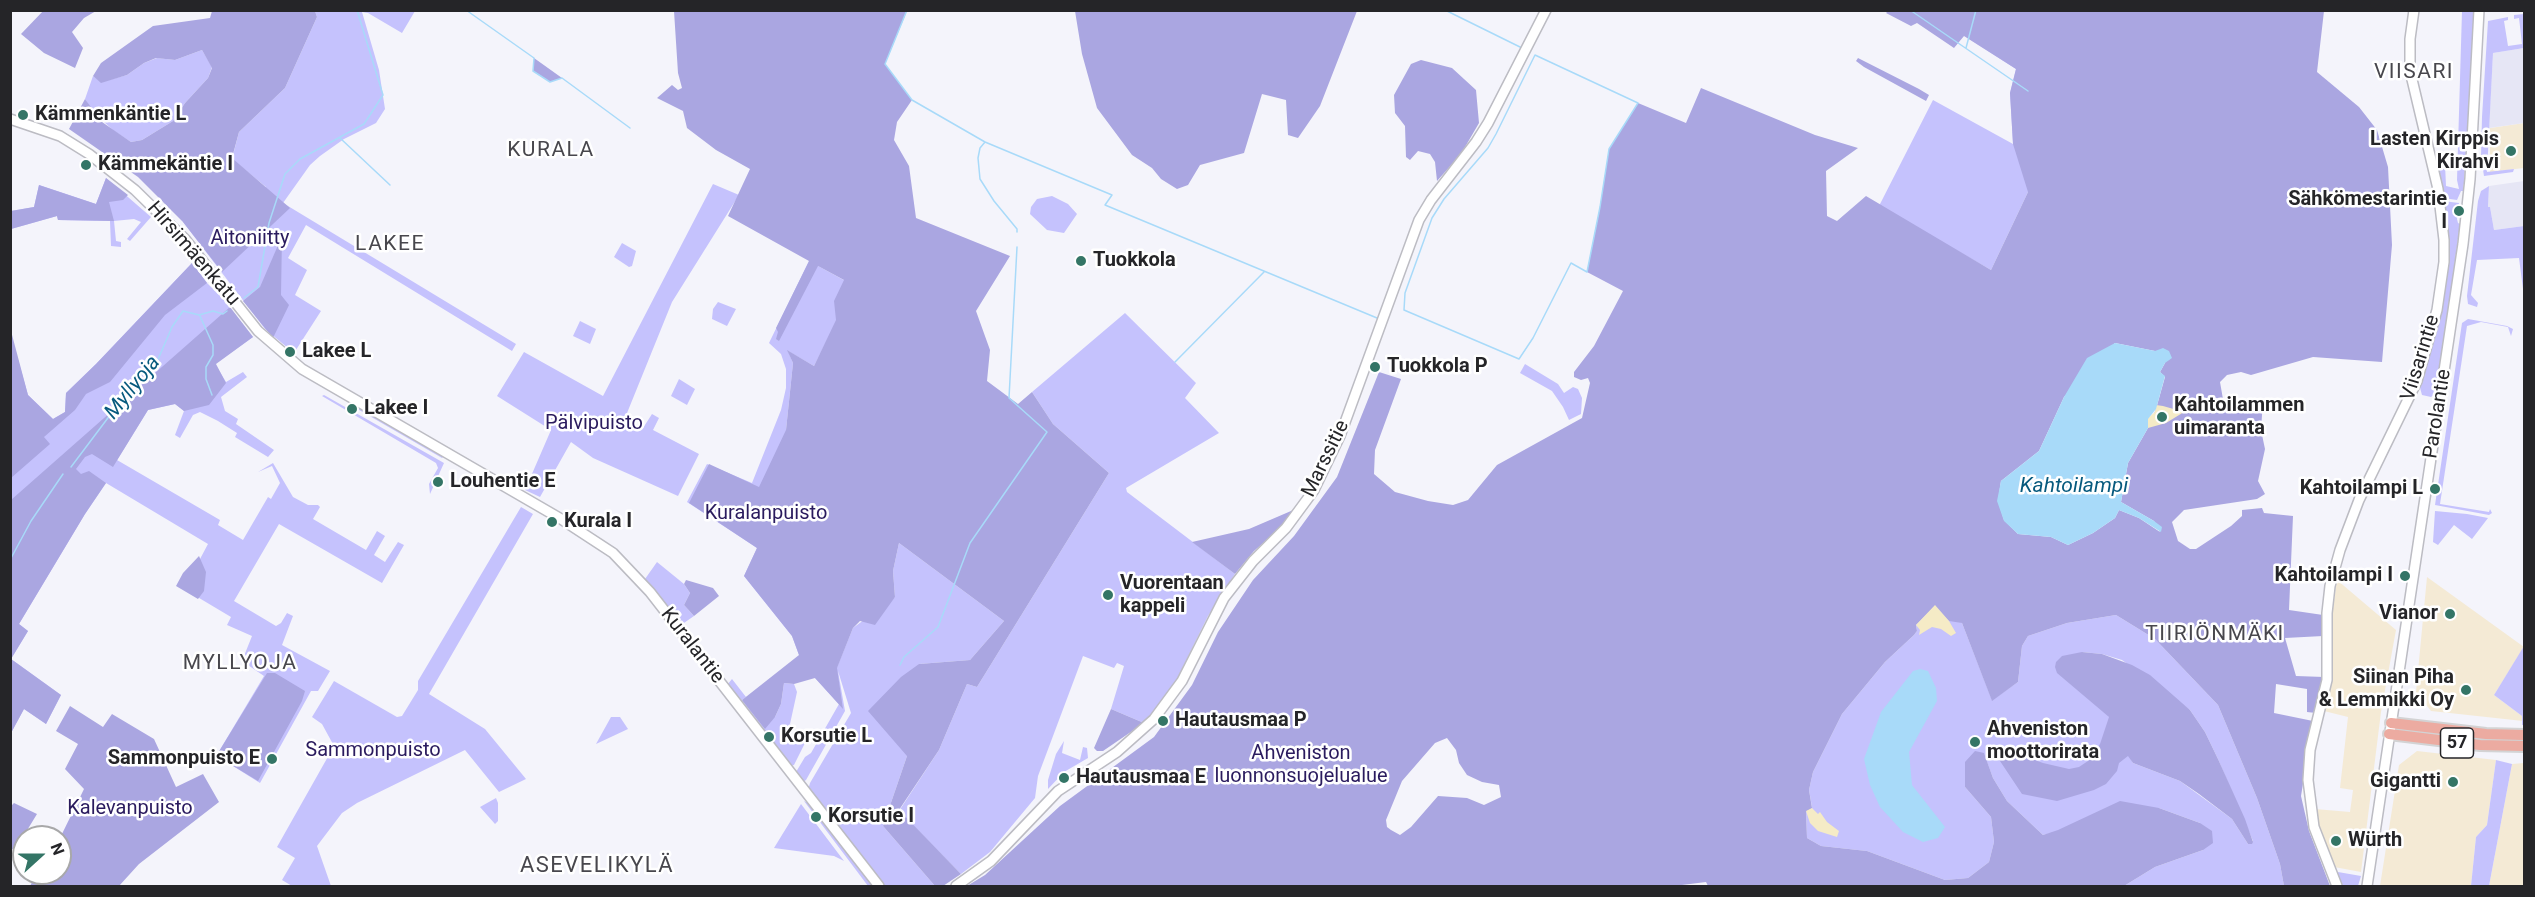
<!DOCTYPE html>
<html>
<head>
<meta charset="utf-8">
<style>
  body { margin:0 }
  #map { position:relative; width:2535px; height:897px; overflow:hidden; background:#f4f4fb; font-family:Roboto,sans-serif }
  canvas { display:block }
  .frame { position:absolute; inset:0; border:12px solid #252528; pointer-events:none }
  .north { position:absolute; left:12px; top:825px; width:60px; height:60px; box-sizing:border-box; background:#fff; border:2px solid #a8a8a9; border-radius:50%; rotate:69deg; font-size:16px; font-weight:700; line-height:24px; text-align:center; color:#252528 }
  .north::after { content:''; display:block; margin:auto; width:21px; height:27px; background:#347566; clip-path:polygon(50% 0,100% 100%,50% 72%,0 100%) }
</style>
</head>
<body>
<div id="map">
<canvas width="2535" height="897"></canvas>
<div class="frame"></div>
<div class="north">N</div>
</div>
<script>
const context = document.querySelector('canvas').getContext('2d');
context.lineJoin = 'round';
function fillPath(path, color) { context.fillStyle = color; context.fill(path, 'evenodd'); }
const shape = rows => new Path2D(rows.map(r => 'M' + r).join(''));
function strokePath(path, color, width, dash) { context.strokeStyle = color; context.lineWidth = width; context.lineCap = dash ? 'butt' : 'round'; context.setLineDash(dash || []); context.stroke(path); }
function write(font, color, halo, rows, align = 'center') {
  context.font = font + ' Roboto,sans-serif'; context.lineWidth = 5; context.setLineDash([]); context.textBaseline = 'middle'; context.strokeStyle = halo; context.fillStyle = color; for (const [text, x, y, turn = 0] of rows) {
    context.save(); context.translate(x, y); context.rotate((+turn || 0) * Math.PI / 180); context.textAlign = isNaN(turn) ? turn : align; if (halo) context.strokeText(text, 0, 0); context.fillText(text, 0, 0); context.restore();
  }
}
const commercial = shape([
  [2524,123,2524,168,2490,172,2490,128],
  [2427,577,2524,647,2494,695,2522,716,2523,721,2431,711,2416,692],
  [2337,580,2396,630,2381,712,2361,872,2334,867,2318,826,2315,809,2350,812,2353,790,2340,788,2348,717,2324,711,2333,661,2333,608],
  [2417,751,2496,760,2487,825,2476,837,2471,886,2380,886,2399,765],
  [2524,763,2524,886,2489,886,2512,764]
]);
const built = shape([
  [2524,48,2524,123,2489,128,2493,53],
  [2524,181,2524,226,2494,230,2490,207,2488,207,2489,186]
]);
const green = shape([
  [315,11,415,11,402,33,368,13,362,12,379,70,385,109,376,123,344,139,320,156,310,165,283,203,516,344,512,351,306,225,288,258,307,270,295,295,321,311,294,353,265,329,183,222,266,187,232,159,239,132,285,88,317,17],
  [2078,11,2028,192,1991,270,1879,206,1933,100,2013,144,2010,93,2016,69,1963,35],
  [2462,11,2475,11,2464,183,2463,191,2461,191,2457,200,2443,198,2437,169,2438,164,2445,164,2446,186,2459,189,2457,180],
  [2524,14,2524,48,2493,53,2487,172,2514,169,2513,172,2484,176,2481,157,2482,117,2488,21,2508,17,2508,20,2504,21,2508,46,2522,44,2519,18,2514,19,2514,15],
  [202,50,212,67,208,78,185,103,173,121,142,140,131,142,114,131,94,113,85,99,93,76,101,82,127,75,144,63,157,58,175,60],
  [106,178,151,217,130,241,127,239,141,222,134,219,114,221,116,241,121,242,121,247,111,246,110,221,58,220,57,216,11,229,11,211,34,207,39,185,96,204],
  [713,184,739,195,672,302,625,418,643,428,652,414,659,418,653,430,699,454,678,496,593,458,571,442,540,497,525,490,551,430,497,396,524,352,603,396],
  [2489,186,2488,207,2490,207,2494,230,2524,226,2523,289,2519,258,2477,260,2471,295,2478,303,2477,307,2468,304,2467,296,2478,201,2481,191],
  [1052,196,1068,204,1077,214,1064,233,1047,230,1030,214,1031,207,1037,199],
  [2443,201,2459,203,2457,219,2458,223,2460,224,2437,392,2431,397,2422,395,2419,384,2434,338,2442,298],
  [622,243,636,251,632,266,629,267,614,257],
  [809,261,851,284,845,305,814,366,788,351,793,363,786,430,837,667,853,628,895,597,893,571,899,543,1004,621,970,660,919,664,907,756,883,826,935,886,884,886,808,790,810,783,851,713,838,671,845,711,806,780,803,782,796,772,805,757,811,753,839,704,815,678,799,655,792,636,744,576,757,548,687,502,707,464,752,483,781,410,786,388,786,369,781,354,769,343],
  [192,263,207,283,224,300,253,337,215,364,226,382,243,372,247,377,221,397,225,411,238,419,236,424,274,450,268,457,235,437,237,433,218,421,200,412,193,415,180,438,175,435,184,411,175,404,148,410,117,460,220,520,218,525,243,540,268,497,271,499,280,483,272,466,258,472,273,463,293,497,308,505,318,505,320,507,313,519,366,550,377,531,385,536,374,555,385,562,398,542,404,545,382,583,279,524,234,601,276,626,281,623,287,613,293,616,282,645,330,671,318,691,311,691,260,783,225,761,218,753,264,676,242,661,252,636,227,625,231,617,184,589,208,544,106,483,85,514,19,624,28,631,11,659,61,695,46,724,24,709,11,733,10,331,28,395,53,419,65,412,66,393,96,364],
  [718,302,736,309,727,326,712,319,713,309],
  [1125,313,1196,383,1185,398,1219,433,1126,488,1127,492,1235,574,1208,616,1171,691,1144,723,1111,709,1124,666,1117,663,1114,668,1083,656,1038,776,1035,798,990,852,961,874,899,811,939,750,967,684,977,687,1109,473,1053,424,1032,392],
  [2468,319,2507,326,2513,329,2511,336,2508,327,2481,322,2467,326,2440,504,2489,512,2490,509,2492,513,2489,515,2435,505,2462,323],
  [580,321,596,329,590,344,573,336],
  [1525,364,1558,384,1564,393,1573,387,1578,389,1582,398,1581,414,1569,420,1563,407,1552,391,1520,373],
  [679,379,695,389,687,405,671,396],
  [324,395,444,463,430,494,429,484,438,468,436,463,322,396],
  [354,407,367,411,444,456,442,458],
  [521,507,533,514,429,694,485,729,526,779,499,792,465,750,357,803,342,813,317,846,331,886,292,886,282,880,295,858,277,847,334,746,322,724,312,717,334,681,397,717,402,716,418,690,418,681],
  [2435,511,2467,514,2488,518,2472,539,2454,525,2438,545,2433,542],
  [657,562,684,584,690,593,684,605,694,616,681,625,645,579],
  [1935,605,1962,623,1992,700,2018,682,2022,646,2028,636,2067,623,2116,615,2155,639,2218,705,2257,798,2280,864,2284,886,2124,886,2155,867,2203,850,2200,823,2159,808,2043,835,2007,801,1993,778,1984,754,1965,787,1991,817,1994,842,1989,862,1968,878,1945,880,1867,851,1821,846,1807,838,1806,811,1812,807,1809,790,1813,772,1842,714,1885,662,1914,635,1917,631,1916,625],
  [2082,652,2102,654,2122,660,2190,710,2205,732,2218,759,2253,841,2248,844,2232,819,2180,781,2133,763,2109,717],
  [2524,646,2524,725,2522,725,2522,716,2494,695],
  [732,679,746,697,742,700,775,717,781,704,784,683,794,684,797,692,790,724,807,739,794,765,791,766,727,685],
  [611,717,620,717,628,729,596,744],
  [1064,741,1062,753,1080,760,1083,747,1087,748,1088,758,1064,772,1048,789,1048,780,1056,754],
  [2496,760,2512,764,2489,886,2471,886,2476,837,2487,825],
  [496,798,498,803,498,821,495,824,480,807],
  [804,801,810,804,874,886,868,886],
  [801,804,844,861,834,856,774,848],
  [2338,872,2361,876,2358,886,2341,886,2336,873]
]);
const forest = shape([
  [44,10,96,11,84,18,72,32,83,48,75,68,44,53,21,34],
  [212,11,315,11,317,17,285,88,239,132,232,158,290,208,222,272,183,222,138,177,69,129,85,99,102,122,131,142,142,140,173,121,185,103,208,78,212,68,202,50,175,60,156,58,144,63,127,75,101,83,93,76,101,63,153,26,210,18],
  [674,11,907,11,885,64,912,100,897,122,894,140,909,166,916,218,1010,256,976,311,990,350,987,381,1018,404,1032,392,1053,424,1109,473,977,687,967,684,939,750,899,810,961,874,943,886,935,886,883,826,907,756,868,711,901,677,919,664,970,660,1004,621,899,543,893,571,895,597,875,625,860,621,853,628,837,668,843,709,815,678,794,684,784,683,781,704,775,717,765,729,742,700,799,655,792,636,744,576,757,548,689,503,709,464,759,487,786,430,793,363,787,350,814,366,836,320,834,301,844,280,818,266,779,341,776,339,778,332,776,328,809,261,728,216,750,169,716,150,687,128,683,111,657,98,672,85,678,90,682,88,678,73],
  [1075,11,1075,10,1357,11,1320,106,1298,138,1288,135,1286,100,1262,94,1244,153,1200,165,1188,185,1177,189,1161,179,1152,168,1132,155,1097,108,1082,54],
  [1888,11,2324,11,2317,72,2359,107,2377,130,2388,167,2392,245,2382,362,2313,357,2251,375,2241,372,2227,375,2220,382,2224,405,2263,400,2261,430,2265,449,2258,481,2265,494,2257,499,2184,510,2172,522,2178,541,2190,549,2196,549,2231,526,2242,516,2242,510,2262,508,2264,513,2293,516,2289,610,2323,615,2323,636,2285,638,2296,676,2324,677,2316,713,2307,712,2307,689,2276,684,2274,713,2313,721,2301,796,2309,831,2330,886,2284,886,2280,864,2257,798,2218,705,2155,639,2116,615,2067,623,2028,636,2022,646,2018,682,1992,701,1962,623,1949,621,1935,606,1916,625,1917,631,1914,635,1885,662,1842,714,1813,772,1809,790,1812,808,1806,812,1807,838,1821,846,1867,851,1945,880,1968,878,1989,862,1994,842,1991,817,1965,787,1965,762,1975,751,1984,753,1993,778,2007,801,2043,835,2058,830,2120,801,2159,808,2200,823,2212,831,2213,843,2203,850,2155,867,2124,886,1708,886,1706,882,1674,886,967,886,985,875,1060,806,1154,737,1192,685,1218,632,1253,580,1294,536,1337,477,1379,372,1401,379,1375,450,1374,474,1395,492,1428,501,1453,505,1468,500,1497,465,1582,418,1590,383,1588,378,1581,380,1574,377,1574,372,1594,346,1623,291,1587,272,1600,207,1609,149,1638,103,1686,123,1701,88,1815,135,1858,148,1826,171,1827,216,1837,221,1866,196,1991,270,2028,192,2013,144,2010,93,2016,69,1964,36,1954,48,1917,23,1911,26,1886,13],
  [2115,343,2155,351,2165,363,2160,372,2165,377,2156,409,2148,428,2128,463,2121,502,2154,521,2160,532,2139,518,2119,510,2115,518,2093,533,2068,545,2051,537,2018,534,2004,520,1998,501,2001,481,2039,451,2064,397],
  [1447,738,1456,750,1459,763,1467,775,1482,782,1499,785,1501,797,1484,805,1467,798,1438,796,1411,827,1400,835,1391,830,1387,827,1386,820,1402,781,1435,743],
  [534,58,562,78,550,82,533,71],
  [1858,58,1919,89,1929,95,1926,101,1864,67,1856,61],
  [1421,60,1452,68,1476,90,1479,123,1461,154,1437,181,1435,162,1430,154,1418,151,1410,160,1406,157,1405,126,1395,113,1394,95,1411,64],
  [106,178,128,195,123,200,109,202,114,221,58,220,57,216,11,229,11,211,34,207,39,185,96,204],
  [282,236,281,295,289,305,273,338,243,301,260,287],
  [192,263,207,283,165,315,110,382,86,394,75,410,44,437,50,444,11,478,11,331,28,395,53,419,65,412,66,393,96,364],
  [230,307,253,337,216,364,226,383,209,405,184,411,175,404,148,410,113,467,92,454,85,457,76,469,81,474,89,471,106,483,85,514,19,624,28,631,11,659,61,695,46,724,24,709,11,733,11,500],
  [1298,508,1276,532,1254,551,1235,574,1192,542,1249,529],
  [199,556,206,572,204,591,198,599,176,586,183,573],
  [686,580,713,588,719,596,694,616,684,605,690,593,684,584],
  [2082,652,2102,654,2132,665,2150,675,2190,710,2205,732,2218,759,2245,819,2253,842,2252,844,2248,844,2232,819,2199,794,2180,781,2133,763,2128,756,2119,763,2117,771,2106,784,2094,790,2057,801,2022,794,1996,755,2001,748,2043,763,2069,769,2079,767,2091,759,2100,744,2109,717,2057,673,2055,667,2056,662,2062,656],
  [267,673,275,673,305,691,302,701,258,781,225,761,218,753],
  [70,706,103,727,112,714,154,739,176,787,203,774,219,802,139,864,119,886,30,886,37,873,60,873,60,838,84,789,65,769,78,744,56,731],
  [1111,709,1144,723,1103,751,1097,751,1094,748],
  [14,803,37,814,15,850,10,848,11,806]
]);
const sand = shape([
  [2156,405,2163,406,2184,412,2166,423,2148,428,2147,419,2155,412],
  [1935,605,1949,621,1956,633,1951,636,1941,629,1932,627,1919,635,1920,630,1916,625],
  [1812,808,1818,814,1820,812,1827,822,1839,831,1837,837,1818,831,1810,823,1806,811]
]);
const water = shape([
  [2115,343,2155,351,2163,348,2169,351,2172,358,2165,363,2160,372,2165,376,2156,409,2148,419,2148,428,2128,463,2121,502,2154,521,2162,527,2161,532,2139,518,2119,510,2115,518,2093,533,2068,545,2051,537,2018,534,2004,521,1997,501,2001,481,2039,451,2064,397,2087,358],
  [1920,669,1928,671,1936,688,1937,701,1909,752,1912,785,1945,827,1938,838,1923,842,1903,832,1880,807,1870,785,1864,759,1881,712,1913,671]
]);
const stream = shape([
  [466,10,534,58,533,71,550,82,562,78,630,128],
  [907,10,885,64,912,100,985,142,980,148,978,158,980,179,994,201,1017,229,1017,232],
  [1445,10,1522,48],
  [1910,10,2028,91],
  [1966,48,1976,10],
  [1535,55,1638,103,1609,149,1600,207,1587,272,1571,263,1533,338,1519,359,1404,310,1405,293,1432,218,1444,199,1488,148,1496,134,1535,55],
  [340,138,390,185],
  [985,142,1112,195,1105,205,1377,318],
  [244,298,258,287,269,223,285,174,300,159,364,124,383,95,357,10],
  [200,316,213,345,213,355,206,367,206,379,212,395],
  [1175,362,1264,272],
  [71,467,141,374,145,374,156,364,172,327,183,311,199,315,213,311,223,314,227,311],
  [10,560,31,521,63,474],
  [900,665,904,657,938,627,970,543,1047,432,1009,398,1017,247]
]);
const secondary = shape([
  [10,119,60,136,89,154,135,190,185,239,258,331,302,369,561,519,613,553,650,592,879,886],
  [956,886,991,861,1058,791,1117,752,1154,719,1182,681,1224,598,1253,561,1286,528,1314,490,1340,436,1419,220,1431,200,1476,142,1488,123,1546,10],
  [2337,886,2314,827,2308,780,2310,750,2327,680,2327,613,2330,586,2340,550,2359,500,2417,381,2437,310,2444,262,2444,240,2438,189,2410,71,2410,39,2414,10],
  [2367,886,2463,244,2470,179,2479,10]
]);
const primary = shape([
  [2391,723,2486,734,2524,735],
  [2389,734,2480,745,2524,746]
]);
const markers = [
  [23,115,6,"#347566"],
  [2511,151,6,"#347566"],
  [86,165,6,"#347566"],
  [2459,211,6,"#347566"],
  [1081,261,6,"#347566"],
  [290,352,6,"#347566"],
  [1375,367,6,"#347566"],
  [352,409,6,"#347566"],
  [2162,417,6,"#347566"],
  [438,482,6,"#347566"],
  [2435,489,6,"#347566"],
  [552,522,6,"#347566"],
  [2405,576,6,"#347566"],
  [1108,595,6,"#347566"],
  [2450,614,6,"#347566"],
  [2466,690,6,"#347566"],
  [1163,721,6,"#347566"],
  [769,737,6,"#347566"],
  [1975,742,6,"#347566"],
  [272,759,6,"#347566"],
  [1064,778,6,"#347566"],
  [2453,782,6,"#347566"],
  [816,817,6,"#347566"],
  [2336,841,6,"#347566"]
];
const shields = [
  [2457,743,33]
];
const shieldNames = [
  ["57",2457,743]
];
const poiNames = [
  ["Kämmenkäntie L",35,115],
  ["Lasten Kirppis",2499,140,"right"],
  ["Kirahvi",2499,163,"right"],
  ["Kämmekäntie I",98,165],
  ["Sähkömestarintie",2447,200,"right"],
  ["I",2447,223,"right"],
  ["Tuokkola",1093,261],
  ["Lakee L",302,352],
  ["Tuokkola P",1387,367],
  ["Kahtoilammen",2174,406],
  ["uimaranta",2174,429],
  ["Lakee I",364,409],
  ["Louhentie E",450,482],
  ["Kahtoilampi L",2423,489,"right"],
  ["Kurala I",564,522],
  ["Kahtoilampi I",2393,576,"right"],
  ["Vuorentaan",1120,584],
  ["kappeli",1120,607],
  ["Vianor",2438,614,"right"],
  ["Siinan Piha",2454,678,"right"],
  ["& Lemmikki Oy",2454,701,"right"],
  ["Hautausmaa P",1175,721],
  ["Ahveniston",1987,730],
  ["moottorirata",1987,753],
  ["Korsutie L",781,737],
  ["Sammonpuisto E",260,759,"right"],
  ["Hautausmaa E",1076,778],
  ["Gigantti",2441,782,"right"],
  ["Korsutie I",828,817],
  ["Würth",2348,841]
];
const parkNames = [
  ["Aitoniitty",250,239],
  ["Pälvipuisto",594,424],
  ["Kuralanpuisto",766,514],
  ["Sammonpuisto",373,751],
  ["Ahveniston",1301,754],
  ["luonnonsuojelualue",1301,777],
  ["Kalevanpuisto",130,809]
];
const streetNames = [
  ["Hirsimäenkatu",193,254,49],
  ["Viisarintie",2421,358,-73],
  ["Parolantie",2438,414,-81],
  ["Marssitie",1326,459,-64],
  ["Kuralantie",692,646,52]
];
const neighbourhoodNames = [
  ["VIISARI",2414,73],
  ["KURALA",551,151],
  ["LAKEE",390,245],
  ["TIIRIÖNMÄKI",2215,635],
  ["MYLLYOJA",240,664]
];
const waterNames = [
  ["Myllyoja",133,388,-51],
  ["Kahtoilampi",2074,487]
];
const quarterNames = [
  ["ASEVELIKYLÄ",597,866]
];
fillPath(commercial, '#f4ead5');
fillPath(built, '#e6e6f5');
fillPath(green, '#c5c2fd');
fillPath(forest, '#aaa6e1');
fillPath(sand, '#f5ebc6');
fillPath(water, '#a8daf9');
strokePath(stream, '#a8daf9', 1.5);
strokePath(secondary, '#bcbcc3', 12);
strokePath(primary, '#d3d3d4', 14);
strokePath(secondary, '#fff', 9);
strokePath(primary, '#ecaba1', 10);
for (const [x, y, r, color] of markers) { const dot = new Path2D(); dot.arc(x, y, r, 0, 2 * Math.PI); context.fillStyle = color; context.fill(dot); strokePath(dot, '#fff', 2); }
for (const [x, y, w] of shields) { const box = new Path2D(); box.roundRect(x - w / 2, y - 15, w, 30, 4.5); context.fillStyle = '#fff'; context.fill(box); strokePath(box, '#252528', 1.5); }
write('bold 18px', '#252528', null, shieldNames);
write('bold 20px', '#252528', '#fff', poiNames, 'left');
write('20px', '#2a1b5e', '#fff', parkNames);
write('20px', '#252528', '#fff', streetNames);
context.letterSpacing = '1.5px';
write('21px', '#48474d', '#fff', neighbourhoodNames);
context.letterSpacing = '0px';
write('italic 21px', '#075a7e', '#fff', waterNames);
context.letterSpacing = '1.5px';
write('22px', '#48474d', '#fff', quarterNames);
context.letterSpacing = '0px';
</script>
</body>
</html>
